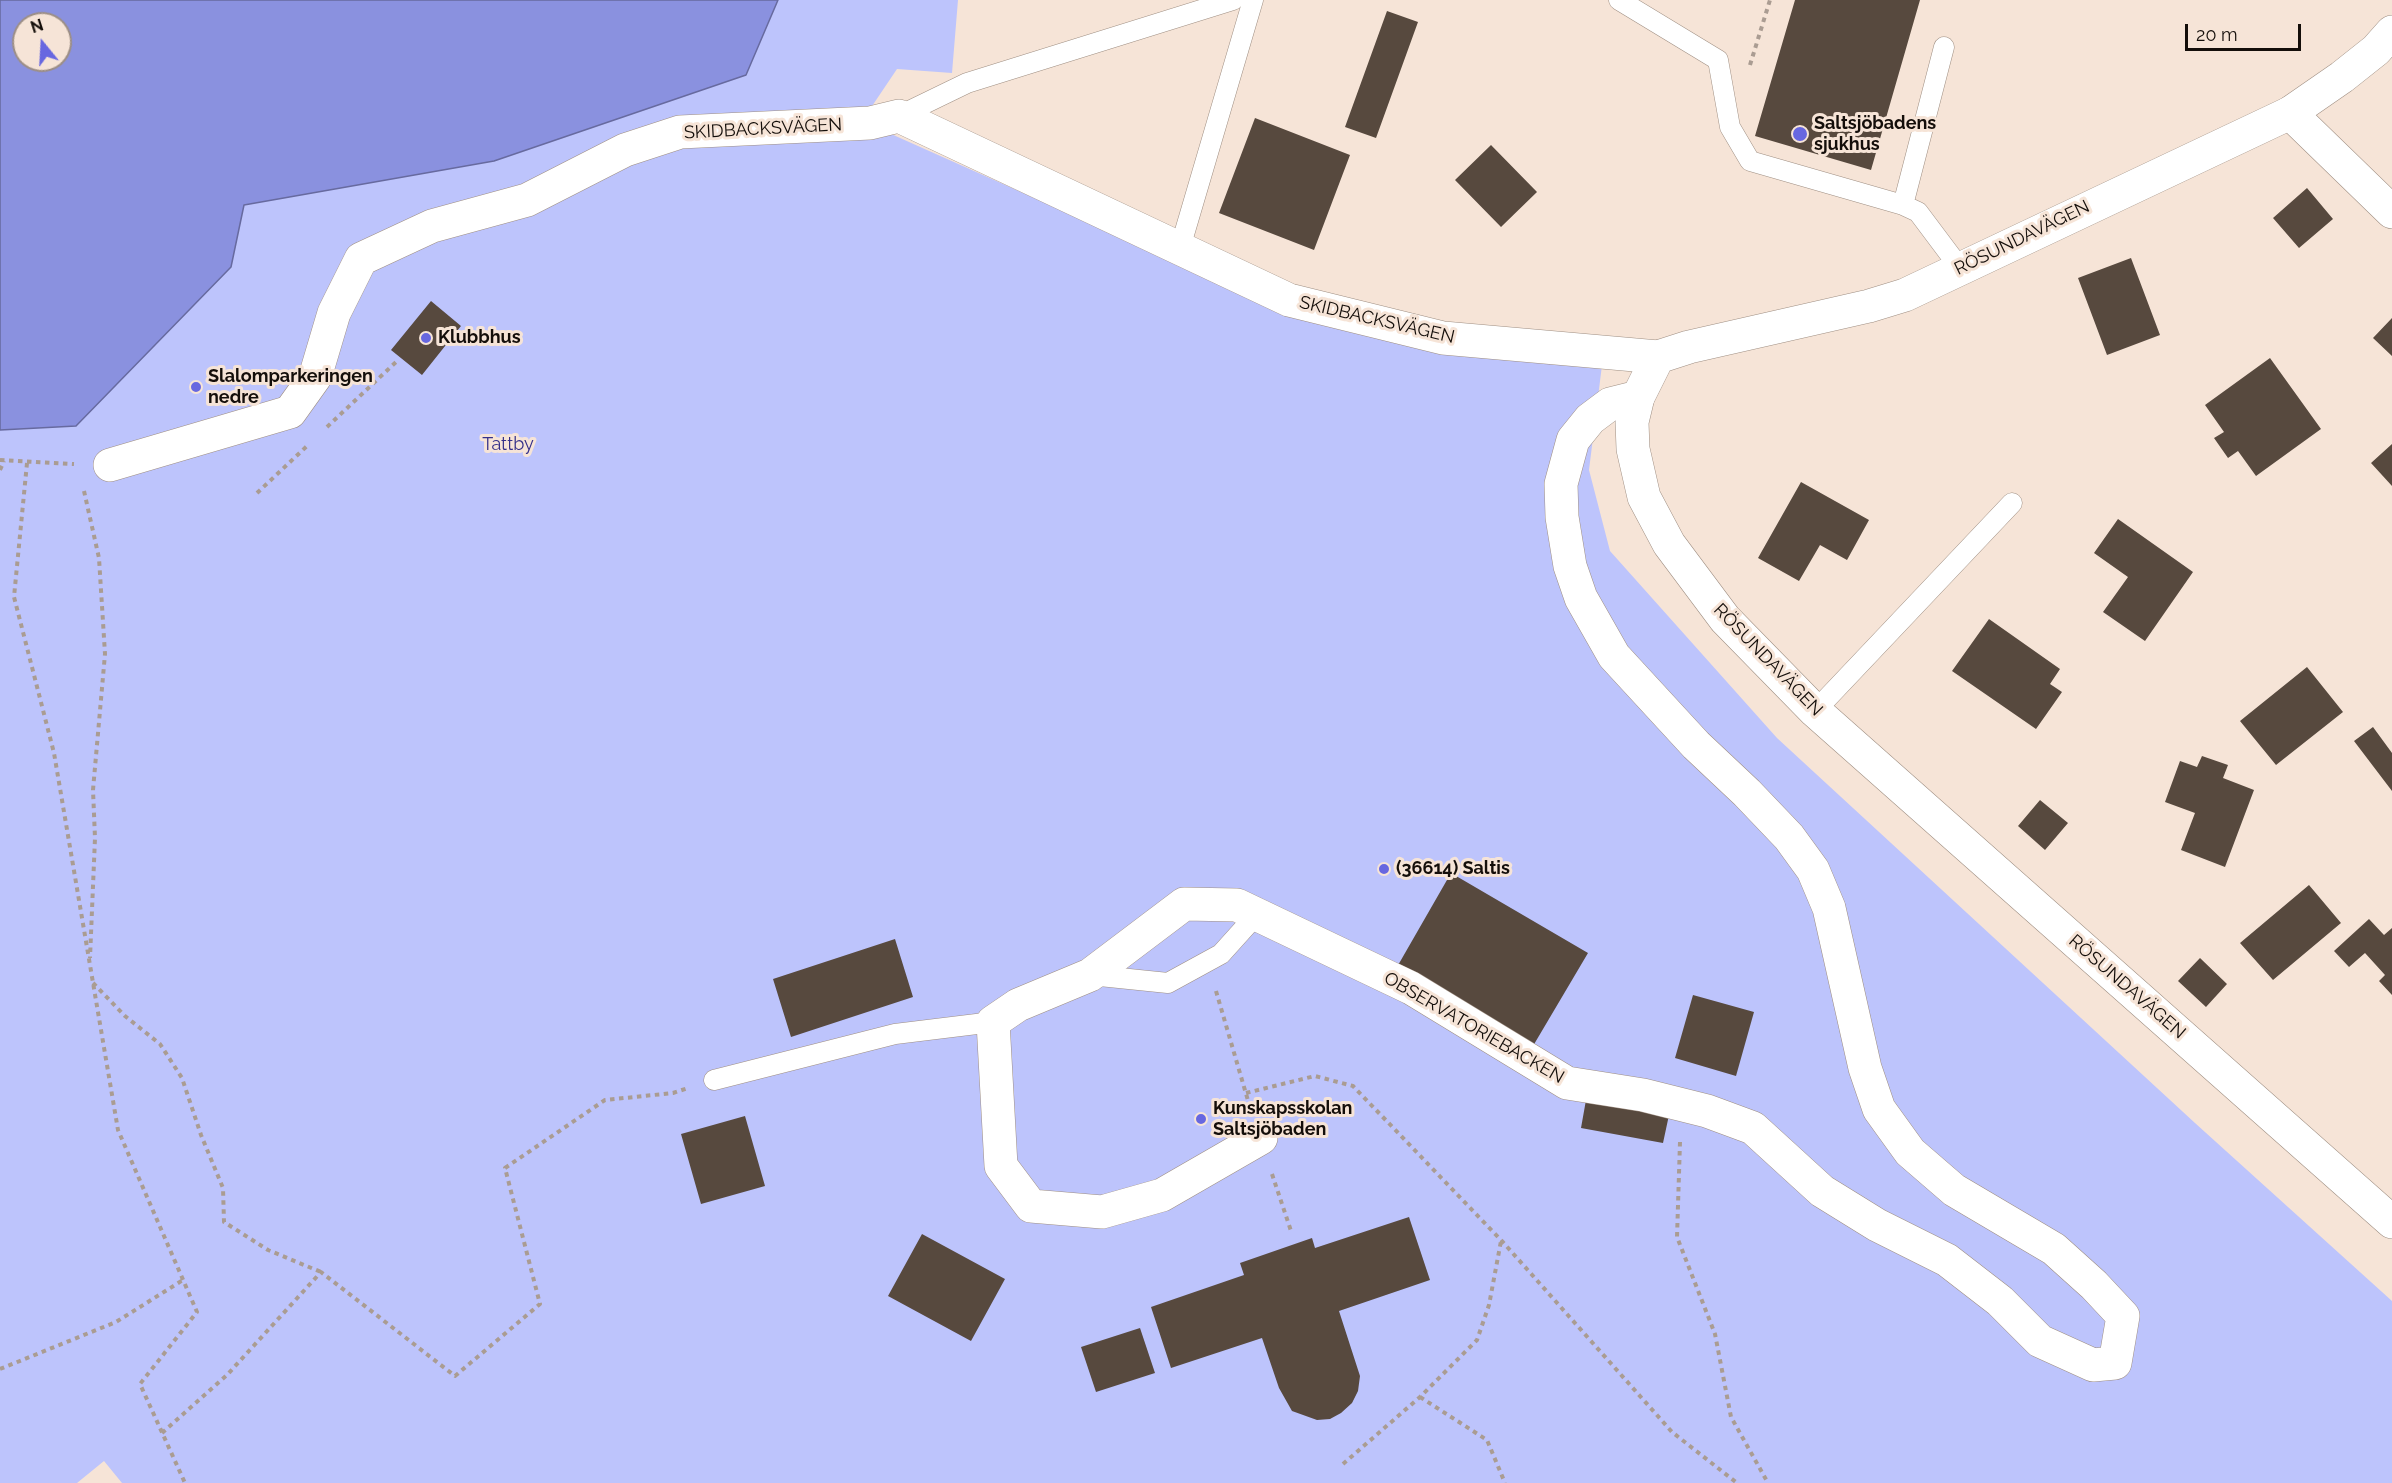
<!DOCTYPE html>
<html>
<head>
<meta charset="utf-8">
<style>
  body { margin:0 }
  #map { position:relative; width:2392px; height:1483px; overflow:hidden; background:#f6e4d7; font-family:Raleway,sans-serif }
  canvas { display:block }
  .north { position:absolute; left:12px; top:12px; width:60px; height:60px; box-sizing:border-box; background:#f6e4d7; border:2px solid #9c8e85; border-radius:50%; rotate:342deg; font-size:16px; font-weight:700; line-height:24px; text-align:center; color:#140e0a }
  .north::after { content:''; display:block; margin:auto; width:21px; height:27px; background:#6767e0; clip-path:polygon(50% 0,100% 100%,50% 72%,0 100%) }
  .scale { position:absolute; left:2185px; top:24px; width:116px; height:27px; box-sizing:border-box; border:3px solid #140e0a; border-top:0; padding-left:8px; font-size:18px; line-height:21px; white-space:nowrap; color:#140e0a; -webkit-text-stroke:4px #f6e4d7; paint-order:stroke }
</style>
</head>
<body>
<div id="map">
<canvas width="2392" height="1483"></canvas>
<div class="north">N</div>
<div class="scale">20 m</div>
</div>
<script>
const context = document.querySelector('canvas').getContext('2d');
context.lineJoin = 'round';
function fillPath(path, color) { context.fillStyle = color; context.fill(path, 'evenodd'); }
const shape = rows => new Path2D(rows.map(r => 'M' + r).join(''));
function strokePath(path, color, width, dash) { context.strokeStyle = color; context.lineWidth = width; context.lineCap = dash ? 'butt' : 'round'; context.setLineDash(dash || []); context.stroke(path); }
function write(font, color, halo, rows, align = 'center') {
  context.font = font + ' Raleway,sans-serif'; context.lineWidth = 6; context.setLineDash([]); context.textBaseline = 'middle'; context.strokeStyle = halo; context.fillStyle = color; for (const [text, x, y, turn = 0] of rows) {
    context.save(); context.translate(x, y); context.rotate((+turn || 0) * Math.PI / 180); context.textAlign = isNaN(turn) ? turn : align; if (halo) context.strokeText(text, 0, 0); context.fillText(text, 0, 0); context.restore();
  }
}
const green = shape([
  [0,0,749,67,778,0,958,0,952,73,897,69,862,121,1189,267,1602,365,1589,470,1610,551,1777,738,2195,1123,2392,1301,2392,1483,122,1483,104,1461,77,1483,0,1483],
  [24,24,60,24,60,60,24,60]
]);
const water = shape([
  [0,0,778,0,746,75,494,161,244,205,231,267,76,426,0,430,0,0],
  [24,24,60,24,60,60,24,60,24,24]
]);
const building = shape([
  [1795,0,1920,0,1871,170,1755,136],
  [1387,11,1418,22,1376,138,1345,127],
  [1255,118,1350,155,1314,250,1219,213],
  [1491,145,1537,192,1501,227,1455,180],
  [2307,188,2333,219,2299,248,2273,218],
  [2131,258,2160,335,2107,355,2078,278],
  [431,301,461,326,422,375,391,350],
  [2392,318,2392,356,2373,338],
  [2270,358,2321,429,2256,476,2238,451,2228,458,2214,438,2224,432,2205,405],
  [2392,444,2392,486,2371,463],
  [1801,482,1869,520,1847,560,1820,545,1799,581,1758,558],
  [2118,519,2193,572,2145,641,2103,612,2128,577,2094,553],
  [1989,619,2060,669,2050,684,2062,692,2036,729,1952,671],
  [2307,667,2343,712,2276,765,2240,721],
  [2373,727,2392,753,2392,791,2354,741],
  [2202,756,2228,765,2223,778,2254,790,2225,867,2181,850,2195,813,2165,802,2180,761,2197,767],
  [2040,800,2068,823,2045,850,2018,826],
  [1451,873,1588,953,1533,1046,1397,967],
  [2309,885,2341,923,2273,980,2240,943],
  [2369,919,2384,935,2392,928,2392,995,2379,981,2385,975,2365,953,2349,967,2334,951],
  [895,939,913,997,791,1037,773,979],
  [2200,958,2227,984,2206,1007,2178,981],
  [1693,995,1754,1012,1736,1076,1675,1058],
  [1586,1100,1669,1115,1663,1143,1581,1128],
  [745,1116,765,1186,701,1204,681,1134],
  [1409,1217,1430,1280,1339,1311,1360,1376,1358,1391,1352,1403,1341,1413,1330,1419,1317,1420,1292,1411,1279,1388,1262,1338,1171,1368,1151,1307,1244,1275,1240,1263,1312,1238,1315,1248],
  [922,1234,1005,1279,971,1341,888,1296],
  [1140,1328,1155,1373,1096,1392,1081,1347]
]);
const path = shape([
  [1750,65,1770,0],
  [327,427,396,362],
  [0,460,74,464],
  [27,463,14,597,54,753,118,1130,197,1312,140,1384,185,1483],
  [0,470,4,461],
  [84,491,99,558,105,654,93,790,95,838,90,958],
  [257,493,307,446],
  [93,983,125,1016,160,1044,182,1078,201,1135,223,1188,224,1222,268,1250,321,1272],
  [1216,991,1249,1104],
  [1246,1093,1315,1076,1353,1086,1501,1240,1672,1432,1737,1483],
  [1680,1142,1677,1237,1715,1334,1731,1417,1768,1483],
  [1272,1174,1291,1231],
  [0,1369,116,1322,183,1280],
  [1420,1397,1487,1440,1505,1483],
  [162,1433,227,1375,321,1272,455,1376,540,1304,505,1168,605,1100,673,1093,688,1088],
  [1343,1464,1420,1397,1477,1340,1489,1305,1501,1241]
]);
const lane = shape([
  [1619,0,1718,60,1730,127,1750,161,1903,205],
  [1944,47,1903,205,1918,212,1960,268],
  [899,116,967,83,1233,0],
  [1180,248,1253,0],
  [1815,711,2012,503],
  [1090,975,1168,983,1221,954,1257,914],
  [714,1080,895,1034,993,1022]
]);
const street = shape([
  [2290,113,2392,212],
  [110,465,290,412,315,377,334,313,361,259,432,226,527,200,625,150,680,132,870,123,899,116,1289,300,1443,338,1658,357],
  [1261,1138,1162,1195,1102,1212,1031,1206,1001,1166,993,1022,1018,1005,1090,975,1184,904,1237,905,1411,988,1567,1083,1643,1095,1707,1111,1753,1128,1822,1191,1877,1225,1947,1260,2000,1301,2040,1341,2093,1365,2115,1363,2123,1316,2094,1285,2054,1249,1954,1190,1910,1152,1879,1109,1865,1068,1829,908,1813,870,1789,837,1747,793,1696,745,1614,656,1581,598,1570,566,1562,517,1561,484,1573,440,1590,419,1610,404,1638,397]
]);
const secondary = shape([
  [2392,32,2376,50,2342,77,2290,113,1905,295,1869,306,1689,347,1658,357,1638,397,1632,422,1633,449,1644,497,1669,544,1725,619,1815,711,2392,1222]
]);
const markers = [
  [1800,134,8,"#6767e0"],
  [426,338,6,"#6767e0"],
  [196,387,6,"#6767e0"],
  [1384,869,6,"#6767e0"],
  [1201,1119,6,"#6767e0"]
];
const poiNames = [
  ["Saltsjöbadens",1814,124],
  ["sjukhus",1814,145],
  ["Klubbhus",438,338],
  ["Slalomparkeringen",208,377],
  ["nedre",208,398],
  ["(36614) Saltis",1396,869],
  ["Kunskapsskolan",1213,1109],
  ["Saltsjöbaden",1213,1130]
];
const streetNames = [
  ["SKIDBACKSVÄGEN",763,129,-3],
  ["RÖSUNDAVÄGEN",2022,238,-26],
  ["SKIDBACKSVÄGEN",1377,320,13],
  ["RÖSUNDAVÄGEN",1768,660,46],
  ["RÖSUNDAVÄGEN",2127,987,41],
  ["OBSERVATORIEBACKEN",1474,1028,30]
];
const parkNames = [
  ["Tattby",508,445]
];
fillPath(green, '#bdc4fc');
fillPath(water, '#8a91df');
strokePath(water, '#676a9f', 1.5);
fillPath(building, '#57493e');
strokePath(lane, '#9f8f83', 21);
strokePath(street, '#9f8f83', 34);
strokePath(secondary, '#9f8f83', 34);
strokePath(path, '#aa9c92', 4, [4.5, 4.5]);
strokePath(lane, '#fff', 20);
strokePath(street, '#fff', 33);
strokePath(secondary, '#fff', 33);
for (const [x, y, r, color] of markers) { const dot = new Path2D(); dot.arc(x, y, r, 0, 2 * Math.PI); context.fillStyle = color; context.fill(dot); strokePath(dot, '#f6e4d7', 2); }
write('bold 18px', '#140e0a', '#f6e4d7', poiNames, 'left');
write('18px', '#140e0a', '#f6e4d7', streetNames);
write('18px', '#342f89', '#f6e4d7', parkNames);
</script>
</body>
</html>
